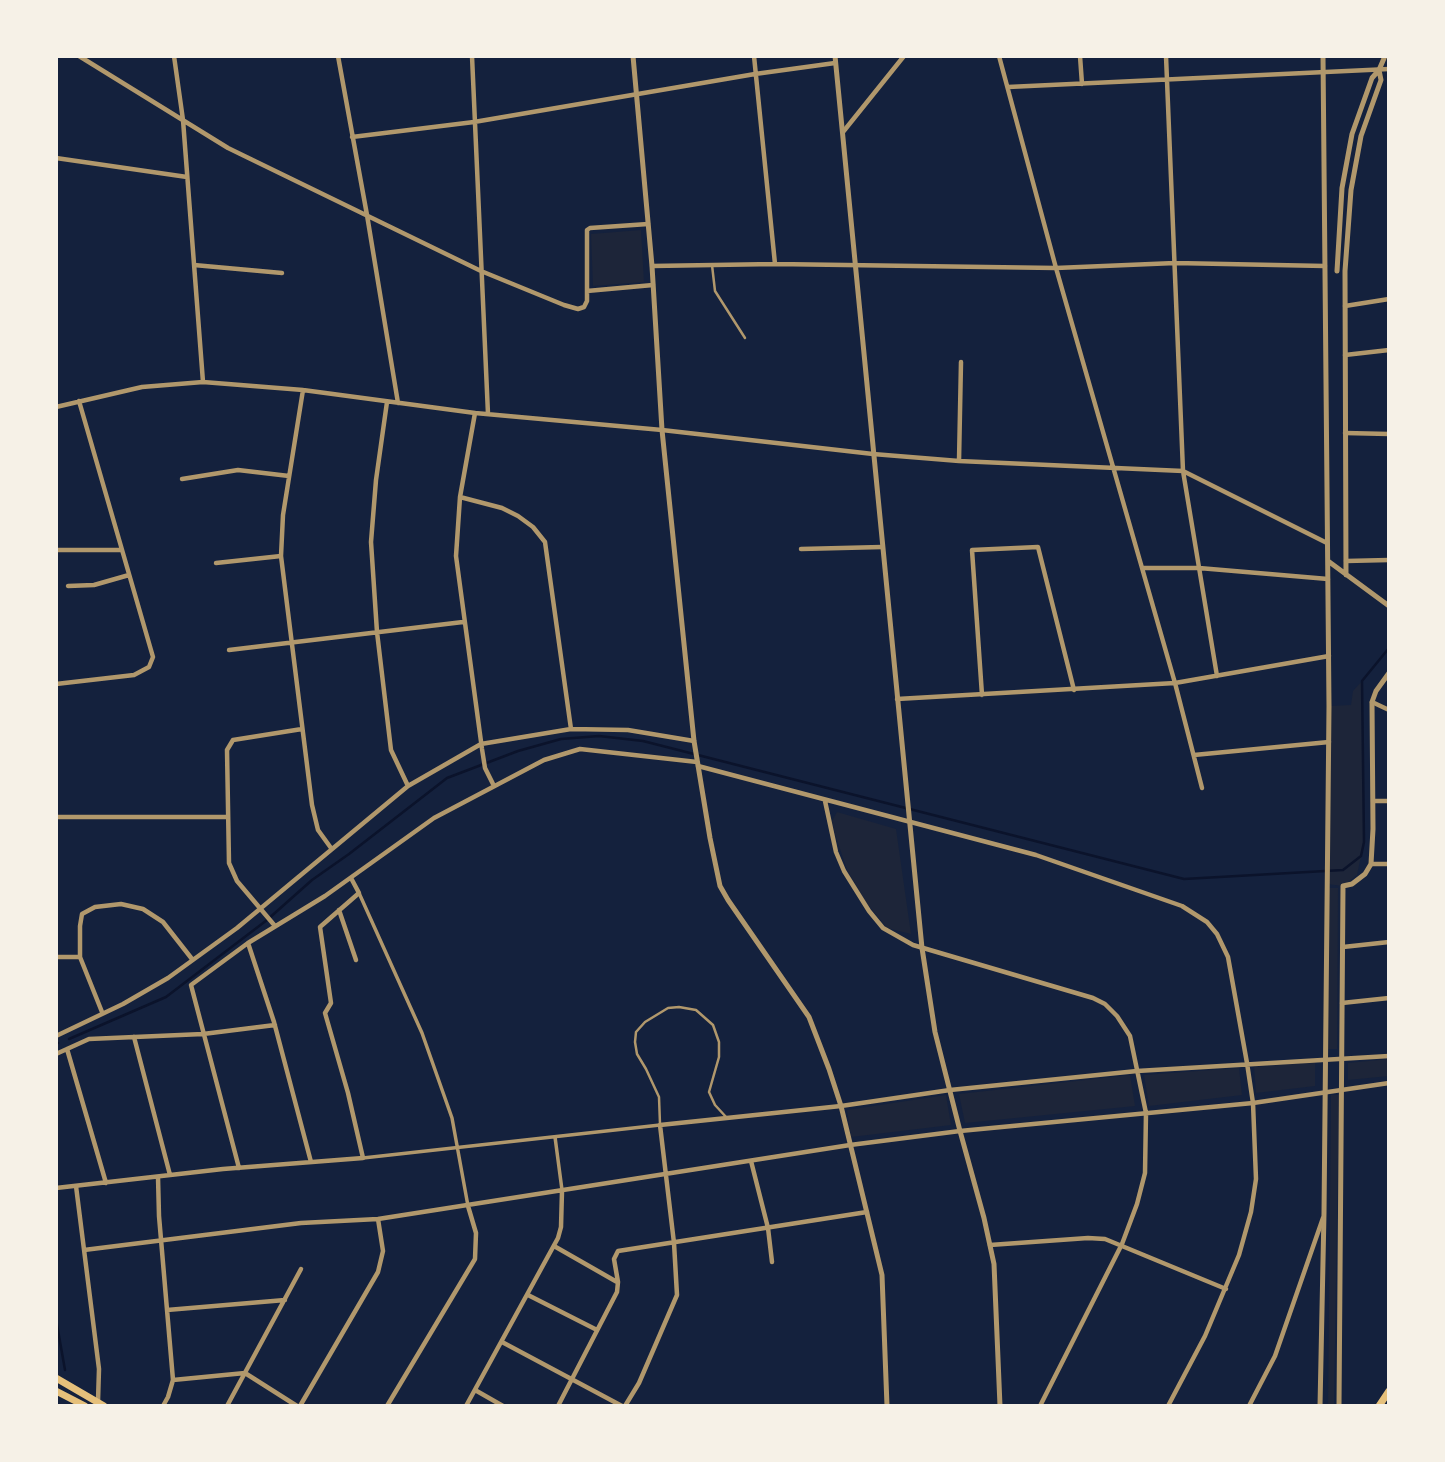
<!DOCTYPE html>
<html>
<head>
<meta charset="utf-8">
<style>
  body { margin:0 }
  #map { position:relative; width:1445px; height:1462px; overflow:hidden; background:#14213d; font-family:"Fira Sans Condensed",sans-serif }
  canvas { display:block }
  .frame { position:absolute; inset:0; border:58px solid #f6f1e7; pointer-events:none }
</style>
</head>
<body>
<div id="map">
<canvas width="1445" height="1462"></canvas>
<div class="frame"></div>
</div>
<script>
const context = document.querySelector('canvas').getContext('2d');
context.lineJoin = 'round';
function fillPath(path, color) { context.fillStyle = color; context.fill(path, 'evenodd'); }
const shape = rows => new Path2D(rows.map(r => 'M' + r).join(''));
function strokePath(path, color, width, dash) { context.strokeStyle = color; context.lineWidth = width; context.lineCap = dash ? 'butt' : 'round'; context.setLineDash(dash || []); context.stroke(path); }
const green = shape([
  [641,230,644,282,593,286,591,234],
  [1362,681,1364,842,1357,875,1343,886,1327,884,1329,706,1351,705,1353,691],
  [837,812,896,829,911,934,887,928,868,905,847,870,835,834,832,821],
  [1329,888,1338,888,1337,1049,1328,1049],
  [1389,1059,1389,1076,1348,1080,1348,1063],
  [1315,1062,1315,1086,1256,1093,1254,1067],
  [1239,1068,1242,1095,1149,1106,1144,1075],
  [1130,1075,1135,1106,965,1123,959,1094],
  [946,1095,951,1125,851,1137,847,1110],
  [1331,1095,1339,1095,1334,1406,1328,1406]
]);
const stream = shape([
  [69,1039,166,997,267,920,312,880,349,854,447,778,518,751,561,739,599,736,643,741,1184,879,1343,870,1361,856,1364,842,1362,681,1389,648],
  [56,1044,58,1043],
  [56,1319,65,1370]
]);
const service = shape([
  [712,265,715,291,745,338],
  [660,1124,659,1097,646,1069,637,1054,635,1042,636,1032,645,1022,668,1008,679,1007,696,1010,713,1025,719,1042,719,1057,709,1092,715,1105,727,1118]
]);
const pedestrian = shape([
  [359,893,422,1033,452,1118,468,1206],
  [555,1137,562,1190],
  [363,1158,660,1125]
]);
const minor = shape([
  [79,56,228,148,481,271,564,305,578,309,584,307,587,301,587,230,590,228,648,224],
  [174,56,183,120,203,382],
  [338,56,367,215,398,403],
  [472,56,488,414],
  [754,56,775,264],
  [999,56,1056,268,1175,683,1202,788],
  [1080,56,1082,84],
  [1166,56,1183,471,1217,676],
  [1008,87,1389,69],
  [843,132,904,56],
  [352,137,474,122,755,74,835,63],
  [56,158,187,177],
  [194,265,282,273],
  [652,266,775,264,1056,268,1175,263,1325,266],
  [587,291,653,285],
  [1345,306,1389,299],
  [1345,355,1389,350],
  [303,390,283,515,281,556,312,805,318,830,331,848],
  [387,402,376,480,371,542,377,632,391,750,408,786],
  [56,407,142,387,203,382,303,390,475,413,662,430,873,454,959,461,1183,471,1327,543],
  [475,413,460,497,456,556,482,749,485,768,494,786],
  [1345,433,1389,434],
  [959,461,961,362],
  [182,479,238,470,289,476],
  [460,497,502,508,518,516,533,527,545,542,571,729],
  [801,549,882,547],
  [56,550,121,550],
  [1346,561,1389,560],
  [216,563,281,556],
  [1143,568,1199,568,1328,579],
  [68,586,94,585,129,575],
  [229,650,463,622],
  [56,684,134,675,149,667,153,657,79,401],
  [982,695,972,550,1038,547,1074,690],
  [897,699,1175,683,1329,656],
  [1372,702,1389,710],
  [1194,755,1329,742],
  [698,766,1036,855,1182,906,1207,922,1217,934,1228,957,1247,1063,1253,1103,1256,1179,1251,1212,1239,1255,1205,1336,1168,1406],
  [825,801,836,852,844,871,869,911,883,928,913,945,1093,998,1105,1004,1117,1016,1130,1036,1146,1113,1145,1173,1137,1204,1122,1244,1040,1406],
  [1373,801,1389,801],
  [56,817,227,817],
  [1371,864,1389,864],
  [339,910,356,960],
  [275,926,237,881,229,863,227,750,233,740,302,729],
  [248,943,274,1022,311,1162],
  [1343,947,1389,942],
  [56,957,80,957],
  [1342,1003,1389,998],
  [102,1012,80,957,80,926,82,914,95,907,121,904,143,909,163,922,192,959],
  [56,1036,123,1004,168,978,237,928,408,786,481,744,571,729,628,730,694,741],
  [134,1037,170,1175],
  [67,1049,106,1183],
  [56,1054,89,1039,203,1034,275,1025],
  [751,1161,768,1228,772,1262],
  [239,1168,191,985,248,943,325,896,434,818,544,760,580,749,697,762],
  [158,1177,159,1216,173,1380,168,1397,163,1406],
  [76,1186,99,1369,98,1401],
  [56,1188,223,1169,363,1158,348,1093,325,1013,331,1003,320,927,359,893,351,878],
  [990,1245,1088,1238,1105,1239,1226,1289],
  [554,1246,617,1282],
  [84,1250,301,1223,378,1219,850,1145,960,1131,1253,1103,1389,1083],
  [528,1295,597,1330],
  [167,1310,285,1300],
  [502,1342,622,1406],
  [173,1380,245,1373,297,1406],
  [475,1390,503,1406],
  [227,1406,301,1269],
  [300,1406,378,1272,383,1251,378,1219],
  [387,1406,475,1259,476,1233,468,1206],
  [466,1406,558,1238,561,1227,562,1191],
  [558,1406,617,1292,618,1282,614,1259,618,1251,867,1212],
  [625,1406,639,1383,677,1295,674,1243,660,1125,841,1106,950,1090,1137,1071,1389,1056],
  [1249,1406,1275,1356,1323,1218]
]);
const tertiary = shape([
  [633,56,652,266,662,430,694,741,710,838,720,886,728,900,809,1017,829,1069,841,1106,882,1275,887,1406],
  [835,56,922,948,935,1032,960,1131,984,1218,994,1264,1000,1406],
  [1337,271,1342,188,1352,134,1372,78,1379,70,1385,56],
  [1328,561,1389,606],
  [1346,575,1345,271,1351,190,1361,136,1381,80,1379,70],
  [1320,1406,1324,1213,1329,706,1323,56],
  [1339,1406,1343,886,1352,884,1365,874,1371,864,1373,829,1372,702,1376,691,1389,673]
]);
const trunk = shape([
  [56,1378,104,1406],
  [56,1391,85,1406],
  [1379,1406,1389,1391]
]);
fillPath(green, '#1d2539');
strokePath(stream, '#0b132b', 2.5);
strokePath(service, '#b1986c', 2.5);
strokePath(pedestrian, '#b1986c', 3.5);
strokePath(minor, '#b1986c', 4.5);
strokePath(tertiary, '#b1986c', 5);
strokePath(trunk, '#e5c07b', 7);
</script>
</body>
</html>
